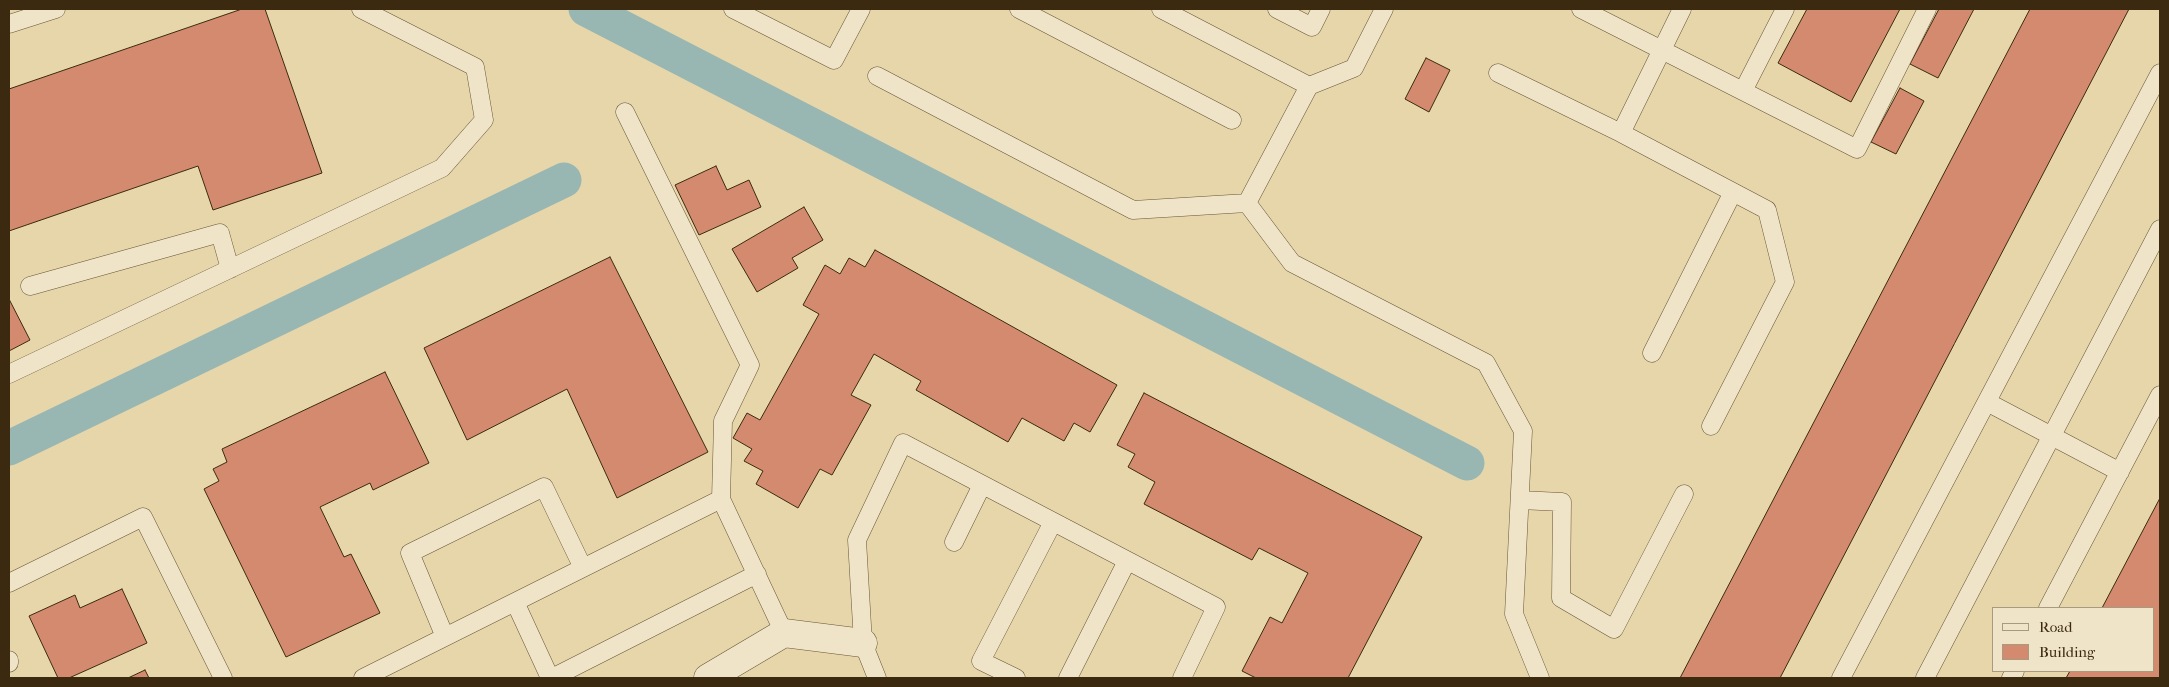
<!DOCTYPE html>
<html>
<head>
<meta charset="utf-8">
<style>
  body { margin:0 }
  #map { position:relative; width:2169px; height:687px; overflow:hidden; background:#e7d6aa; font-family:"IM FELL French Canon",serif }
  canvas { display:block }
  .frame { position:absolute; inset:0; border:10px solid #3c2a10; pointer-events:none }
  .legend { position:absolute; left:1992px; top:607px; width:162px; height:65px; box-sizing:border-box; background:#efe4c8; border:1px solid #a79a7e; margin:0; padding:6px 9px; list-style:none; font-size:15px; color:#3c2a10 }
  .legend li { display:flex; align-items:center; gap:10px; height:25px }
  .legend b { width:25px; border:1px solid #a79a7e }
</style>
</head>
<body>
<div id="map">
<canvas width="2169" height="687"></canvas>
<div class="frame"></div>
<ul class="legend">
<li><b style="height:6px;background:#efe4c8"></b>Road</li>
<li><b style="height:14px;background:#d38a6f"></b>Building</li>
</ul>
</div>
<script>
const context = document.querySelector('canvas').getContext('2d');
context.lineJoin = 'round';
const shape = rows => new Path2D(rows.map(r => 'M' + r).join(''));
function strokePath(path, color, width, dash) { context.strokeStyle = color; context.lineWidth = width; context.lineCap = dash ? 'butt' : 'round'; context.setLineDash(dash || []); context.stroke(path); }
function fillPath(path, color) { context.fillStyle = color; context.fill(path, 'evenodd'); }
const canal = shape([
  [586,9,1467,463],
  [9,448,564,180]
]);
const building = shape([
  [242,9,265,9,322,173,213,210,198,166,9,231,9,89,242,9],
  [1807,9,1900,9,1851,102,1778,63,1807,9],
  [1939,9,1974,9,1938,78,1910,64,1939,9],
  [2030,9,2129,9,1780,678,1680,678,2030,9],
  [1426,58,1450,70,1429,112,1405,99,1426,58],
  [1900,88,1924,101,1896,154,1871,142,1900,88],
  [716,166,727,190,749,180,761,207,699,235,675,185,716,166],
  [804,207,823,240,792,258,798,268,757,292,732,249,804,207],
  [875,250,1117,385,1090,432,1074,423,1064,441,1022,418,1008,442,916,390,921,381,874,354,851,395,871,405,832,475,820,469,798,508,756,484,763,471,744,461,752,449,733,438,747,413,760,420,819,314,803,305,825,265,840,274,849,258,865,267,875,250],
  [610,257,708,452,617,498,567,389,467,440,424,348,610,257],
  [9,299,30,340,9,351,9,299],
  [385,372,429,463,373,490,370,483,320,507,344,557,351,554,380,613,286,657,204,489,219,481,213,469,227,462,222,449,385,372],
  [1144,393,1422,537,1348,678,1256,678,1242,671,1270,617,1282,623,1308,573,1259,548,1252,560,1144,504,1155,482,1128,467,1135,454,1117,445,1144,393],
  [2160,498,2160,678,2066,678,2070,671,2153,671,2153,608,2102,608,2160,498],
  [122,589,147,643,69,678,58,678,29,616,75,595,80,608,122,589],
  [145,670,149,678,128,678,145,670]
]);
const service = shape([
  [733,9,834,60,861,9],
  [1019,9,1232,120],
  [1161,9,1309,86],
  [1277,9,1312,27,1321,9],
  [1384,9,1354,68,1309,86,1247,203,1292,263,1486,363,1523,431,1514,614,1540,678],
  [1581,9,1857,149,1927,9],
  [1682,9,1621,133,1767,210,1785,282,1711,426],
  [9,24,56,9],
  [1498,73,1621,133],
  [877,76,1133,210,1247,203],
  [1743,91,1785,9],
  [625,112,750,365,723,421,721,499,784,633],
  [30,286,220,233,230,269],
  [1652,353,1733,192],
  [9,374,442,168,484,120,475,67,361,9],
  [1987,402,2120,472],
  [1520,500,1562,502,1561,598,1614,629,1684,494],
  [954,542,982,485],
  [9,583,143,517,223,678],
  [515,602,550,678],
  [2048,608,2160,395],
  [445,637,410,553,544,487,583,568],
  [9,660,9,663],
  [363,678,721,499],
  [552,678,757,574],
  [877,678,863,643,857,540,903,443,1216,607,1182,678],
  [1016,678,981,661,1053,522],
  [1068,678,1127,561],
  [1841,678,2160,73],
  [1925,678,2160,229],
  [2011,678,2015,671]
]);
const minor = shape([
  [708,678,784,633,863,643]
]);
strokePath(canal, '#99b7b2', 35);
fillPath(building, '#d38a6f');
strokePath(building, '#3c2a10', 1);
strokePath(service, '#675536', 19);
strokePath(minor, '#675536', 29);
strokePath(service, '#efe4c8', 18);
strokePath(minor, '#efe4c8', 28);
</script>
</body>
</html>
